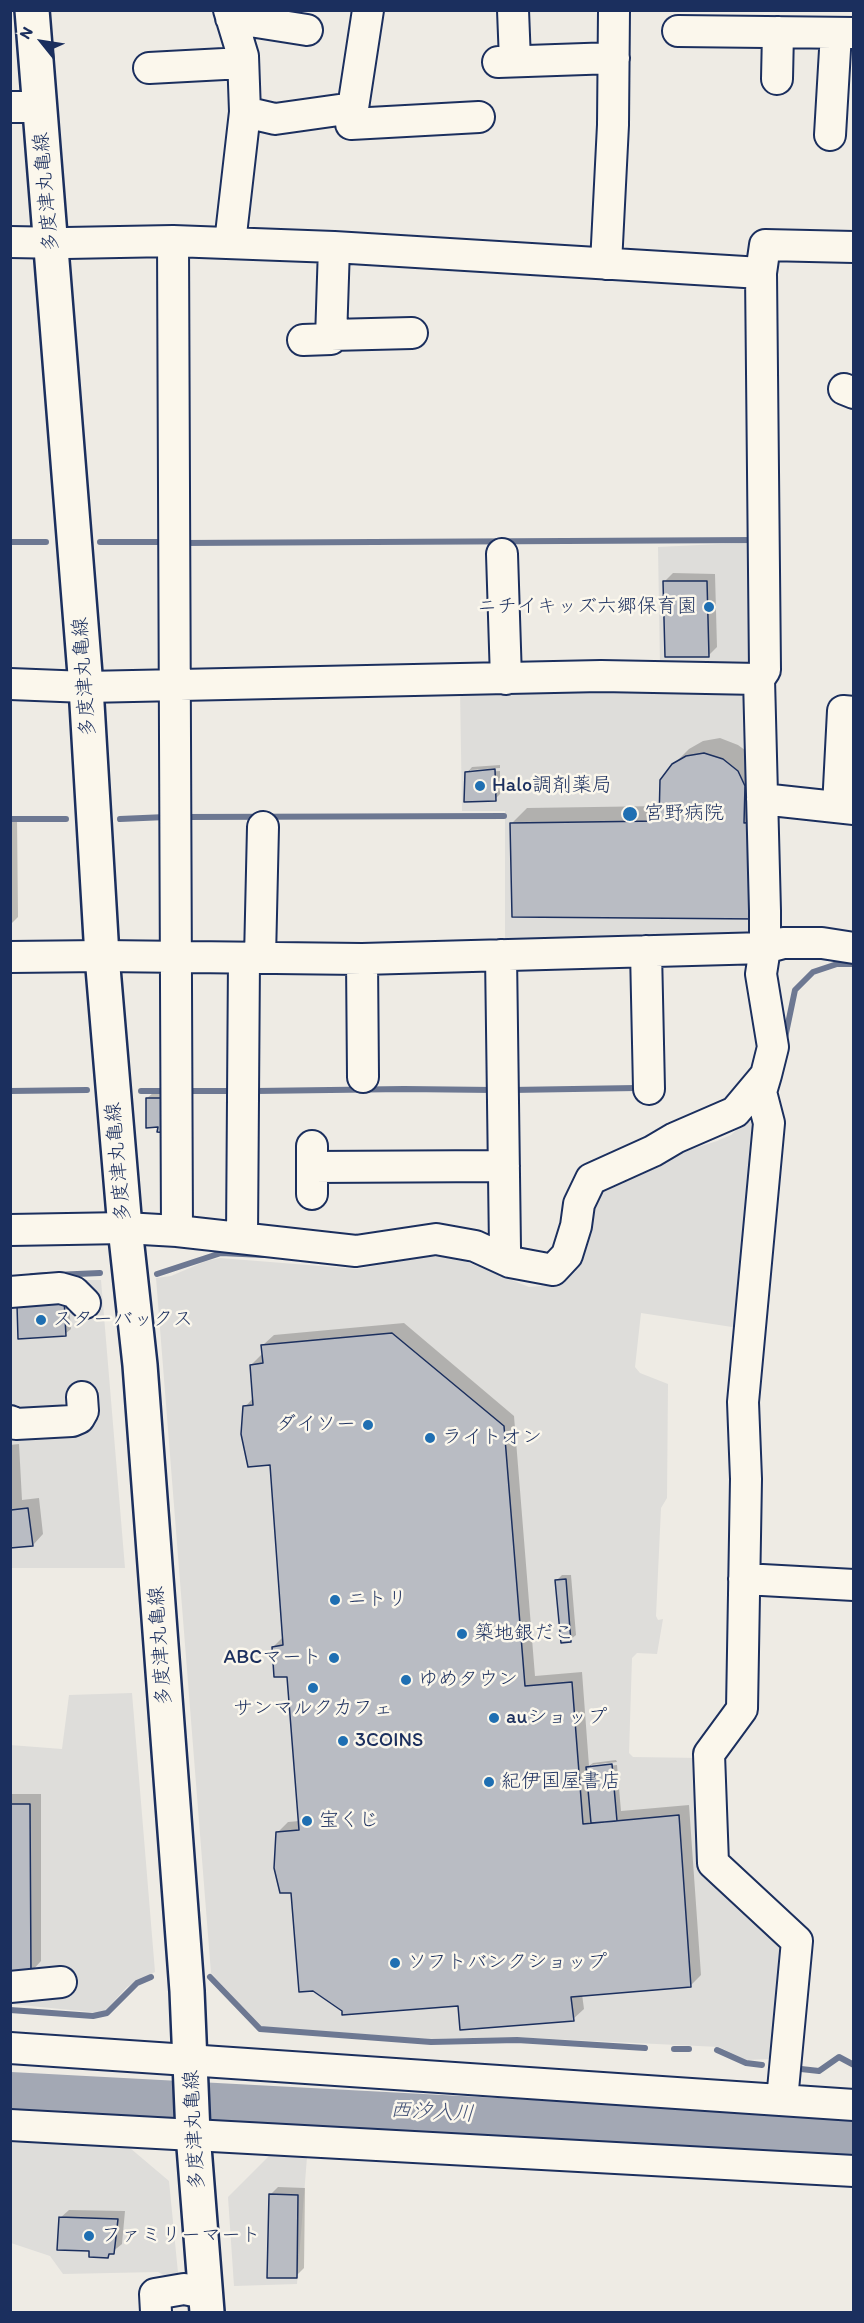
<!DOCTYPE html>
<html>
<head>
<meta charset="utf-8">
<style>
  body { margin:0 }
  #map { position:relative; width:864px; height:2323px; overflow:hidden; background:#eeebe4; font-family:Itim,sans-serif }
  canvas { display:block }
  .frame { position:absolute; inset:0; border:12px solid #1b2f5e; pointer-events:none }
  .north { position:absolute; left:12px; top:12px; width:60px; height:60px; -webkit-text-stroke:4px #fbf7ec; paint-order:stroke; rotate:300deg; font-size:16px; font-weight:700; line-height:24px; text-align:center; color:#1b2f5e }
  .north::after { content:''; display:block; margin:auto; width:21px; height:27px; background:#1b2f5e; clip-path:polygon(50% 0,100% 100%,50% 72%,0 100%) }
</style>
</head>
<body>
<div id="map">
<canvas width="864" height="2323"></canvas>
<div class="frame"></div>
<div class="north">N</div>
</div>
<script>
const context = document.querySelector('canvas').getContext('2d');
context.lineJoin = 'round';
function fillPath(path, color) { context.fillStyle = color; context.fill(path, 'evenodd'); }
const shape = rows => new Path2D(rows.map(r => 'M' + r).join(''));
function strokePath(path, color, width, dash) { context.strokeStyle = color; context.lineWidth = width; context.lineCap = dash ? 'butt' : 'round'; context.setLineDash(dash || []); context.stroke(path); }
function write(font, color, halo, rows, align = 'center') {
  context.font = font + ' Itim,"Klee One",sans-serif'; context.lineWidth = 5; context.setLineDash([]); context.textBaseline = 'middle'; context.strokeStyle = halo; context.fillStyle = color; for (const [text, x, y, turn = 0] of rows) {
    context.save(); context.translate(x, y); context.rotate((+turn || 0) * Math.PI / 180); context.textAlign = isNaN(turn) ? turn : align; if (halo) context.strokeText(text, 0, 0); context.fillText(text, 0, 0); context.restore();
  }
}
const built = shape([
  [760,542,759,667,660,667,658,547],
  [746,687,755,933,749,938,505,939,505,811,462,811,460,689],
  [756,1120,745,1329,641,1313,635,1367,640,1373,668,1384,667,1498,661,1508,656,1616,658,1620,663,1619,657,1654,637,1653,632,1658,629,1753,633,1757,701,1758,698,1848,779,1941,782,1968,770,2059,746,2060,719,2047,510,2037,429,2039,260,2027,211,1973,156,1278,171,1276,206,1261,220,1258,358,1269,427,1256,457,1258,529,1287,552,1285,565,1278,576,1264,588,1242,593,1226,593,1209,598,1196,615,1182,686,1151,717,1141,731,1135,744,1123],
  [59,1280,101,1280,125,1568,11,1568,11,1287],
  [132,1693,155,1972,127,1987,105,2011,100,2013,11,2004,10,1745,62,1749,69,1695],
  [10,2141,130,2148,169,2181,179,2283,158,2272,63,2274,50,2256,11,2243],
  [272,2153,307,2157,297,2284,234,2286,228,2197]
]);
const shadow = shape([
  [673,573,715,574,717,647,709,655,665,581],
  [720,738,738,745,753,756,772,902,512,823,527,808,660,806,673,765,689,749,703,741],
  [500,765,500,768,470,770,470,773,500,771,500,794,495,799,467,773,472,767],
  [10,817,17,817,18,917,10,925],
  [153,1093,174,1093,159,1125,147,1098],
  [68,1294,71,1329,65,1334,19,1305],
  [404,1323,514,1416,535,1676,582,1672,589,1766,593,1763,616,1760,617,1762,591,1765,591,1768,617,1765,621,1811,689,1805,701,1975,690,1986,582,1994,584,2009,573,2019,459,2004,293,1892,277,1833,288,1822,299,1821,289,1675,273,1647,284,1636,272,1464,245,1407,254,1397,251,1365,262,1354,263,1345,274,1335],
  [19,1444,22,1500,39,1498,43,1534,33,1545,10,1547,10,1445],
  [562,1575,571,1575,576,1635,570,1640,557,1580],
  [10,1794,41,1794,41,1961,31,1972,10,1972],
  [278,2187,305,2188,304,2268,296,2276,270,2195],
  [69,2210,125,2211,122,2244,107,2256,91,2250,60,2218]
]);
const stream = shape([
  [10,542,46,542],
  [100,542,167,542],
  [183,543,756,540],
  [184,817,504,816],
  [10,819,66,819],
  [120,819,166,817],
  [785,1038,795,990,813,972,837,964,854,964],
  [511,1090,636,1088],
  [10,1091,87,1090],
  [141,1091,167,1091],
  [185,1091,234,1091],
  [256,1091,404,1089,494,1090],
  [157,1274,221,1253,264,1255],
  [32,1276,100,1273],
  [210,1977,260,2029,431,2042,517,2040,645,2048],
  [10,2010,93,2016,107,2013,137,1983,151,1977],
  [674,2049,689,2049],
  [717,2050,746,2063,762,2065],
  [792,2068,819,2071,839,2057,854,2065]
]);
const river = shape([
  [10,2091,854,2136]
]);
const building = shape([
  [663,581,707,581,709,657,665,657,663,581],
  [704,753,723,759,738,771,745,786,744,823,757,822,758,919,512,917,510,823,659,821,660,780,672,764,686,756,704,753],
  [495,769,496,801,464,802,465,772,495,769],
  [146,1098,170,1098,169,1133,157,1132,158,1127,146,1128,146,1098],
  [64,1298,66,1336,18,1339,17,1305,64,1298],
  [392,1333,504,1426,525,1686,572,1682,583,1824,679,1815,691,1987,571,1997,574,2021,460,2030,458,2006,342,2015,342,2011,313,1991,299,1992,291,1893,280,1893,274,1868,276,1832,299,1830,287,1677,274,1677,272,1647,283,1645,270,1465,248,1467,241,1434,243,1406,253,1405,250,1365,263,1363,261,1345,392,1333],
  [10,1485,11,1510,28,1508,33,1546,10,1548,10,1485],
  [566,1579,571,1642,561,1643,555,1580,566,1579],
  [612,1764,617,1821,591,1823,586,1767,612,1764],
  [10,1804,30,1804,31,1973,10,1973,10,1804],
  [269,2194,298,2195,297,2278,267,2278,269,2194],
  [59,2217,118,2219,114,2254,109,2254,108,2258,89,2257,89,2251,57,2250,59,2217]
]);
const minor = shape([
  [229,10,243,56,245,112,230,243],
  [513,10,515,61],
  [231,18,307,30],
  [678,31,854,33],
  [498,62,614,58],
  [149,68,243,63],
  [777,79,778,32],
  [10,107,40,107],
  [353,108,368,10],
  [245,112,275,119,353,108,351,124,479,117],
  [830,135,836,33],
  [173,241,177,1231],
  [10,242,66,243,173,241,334,247,761,273],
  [606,264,613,125,614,10],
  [331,335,412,333],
  [303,340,331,339,334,247],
  [844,389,854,393],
  [502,554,506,679],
  [10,684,86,687,601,676,759,679],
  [762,799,854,809],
  [838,807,843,711,854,712],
  [646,951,649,1089],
  [501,955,505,1248],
  [10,957,102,956,362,959,765,948,783,943,822,943,854,948],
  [260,958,263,827],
  [362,959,363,1077],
  [766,1075,761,1092,769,1123,743,1402,746,1479,742,1709,709,1754,713,1863,797,1941,782,2100],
  [312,1167,504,1166],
  [312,1194,312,1146],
  [10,1230,125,1228,177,1231,356,1251,436,1239,475,1246,510,1262,553,1270,567,1255,576,1226,579,1204,591,1179,653,1151,675,1138,735,1112,766,1075,773,1047,761,974,765,948,765,911,759,679,765,670,761,273,765,245,854,247],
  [242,1238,244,958],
  [10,1292,60,1288,74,1292,85,1303],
  [10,1421,16,1424,72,1421,79,1418,83,1411,82,1397],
  [744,1579,854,1585],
  [10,1987,61,1982],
  [10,2048,854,2105],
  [10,2125,854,2171],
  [156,2312,155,2294,184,2289,205,2293]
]);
const major = shape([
  [32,10,86,687,102,956,125,1228,140,1365,187,1991,193,2134,207,2312]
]);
const markers = [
  [709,607,6,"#1f6fb2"],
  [480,786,6,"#1f6fb2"],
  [630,814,8,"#1f6fb2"],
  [41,1320,6,"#1f6fb2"],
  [368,1425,6,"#1f6fb2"],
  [430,1438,6,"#1f6fb2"],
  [335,1600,6,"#1f6fb2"],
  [462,1634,6,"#1f6fb2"],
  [334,1658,6,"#1f6fb2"],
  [406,1680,6,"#1f6fb2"],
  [313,1688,6,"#1f6fb2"],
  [494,1718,6,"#1f6fb2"],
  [343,1741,6,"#1f6fb2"],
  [489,1782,6,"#1f6fb2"],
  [307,1821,6,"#1f6fb2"],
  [395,1963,6,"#1f6fb2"],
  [89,2236,6,"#1f6fb2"]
];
const streetNames = [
  ["多度津丸亀線",47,192,-95],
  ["多度津丸亀線",85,677,-94],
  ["多度津丸亀線",119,1162,-95],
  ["多度津丸亀線",161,1646,-94],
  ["多度津丸亀線",195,2130,-93]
];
const poiNames = [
  ["ニチイキッズ六郷保育園",697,607,"right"],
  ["Halo調剤薬局",492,786],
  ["宮野病院",644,814],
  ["スターバックス",53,1320],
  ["ダイソー",356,1425,"right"],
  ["ライトオン",442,1438],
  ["ニトリ",347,1600],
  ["築地銀だこ",474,1634],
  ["ABCマート",322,1658,"right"],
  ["ゆめタウン",418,1680],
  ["サンマルクカフェ",313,1709,"center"],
  ["auショップ",506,1718],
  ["3COINS",355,1741],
  ["紀伊国屋書店",501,1782],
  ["宝くじ",319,1821],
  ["ソフトバンクショップ",407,1963],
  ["ファミリーマート",101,2236]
];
const waterNames = [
  ["西汐入川",432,2113,3]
];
fillPath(built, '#deddda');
fillPath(shadow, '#0003');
strokePath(stream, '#6d7892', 6);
strokePath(river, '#a3a8b4', 38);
fillPath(building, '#b9bcc3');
strokePath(building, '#1b2f5e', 1.5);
strokePath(minor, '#1b2f5e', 34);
strokePath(major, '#1b2f5e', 38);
strokePath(minor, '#fbf7ec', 30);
strokePath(major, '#fbf7ec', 33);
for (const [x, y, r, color] of markers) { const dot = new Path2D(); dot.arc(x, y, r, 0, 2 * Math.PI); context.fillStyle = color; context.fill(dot); strokePath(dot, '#fbf7ec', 2); }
write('20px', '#1b2f5e', '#fbf7ec', streetNames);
write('20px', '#1b2f5e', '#fbf7ec', poiNames, 'left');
write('italic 21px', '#445378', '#fbf7ec', waterNames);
</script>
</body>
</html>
